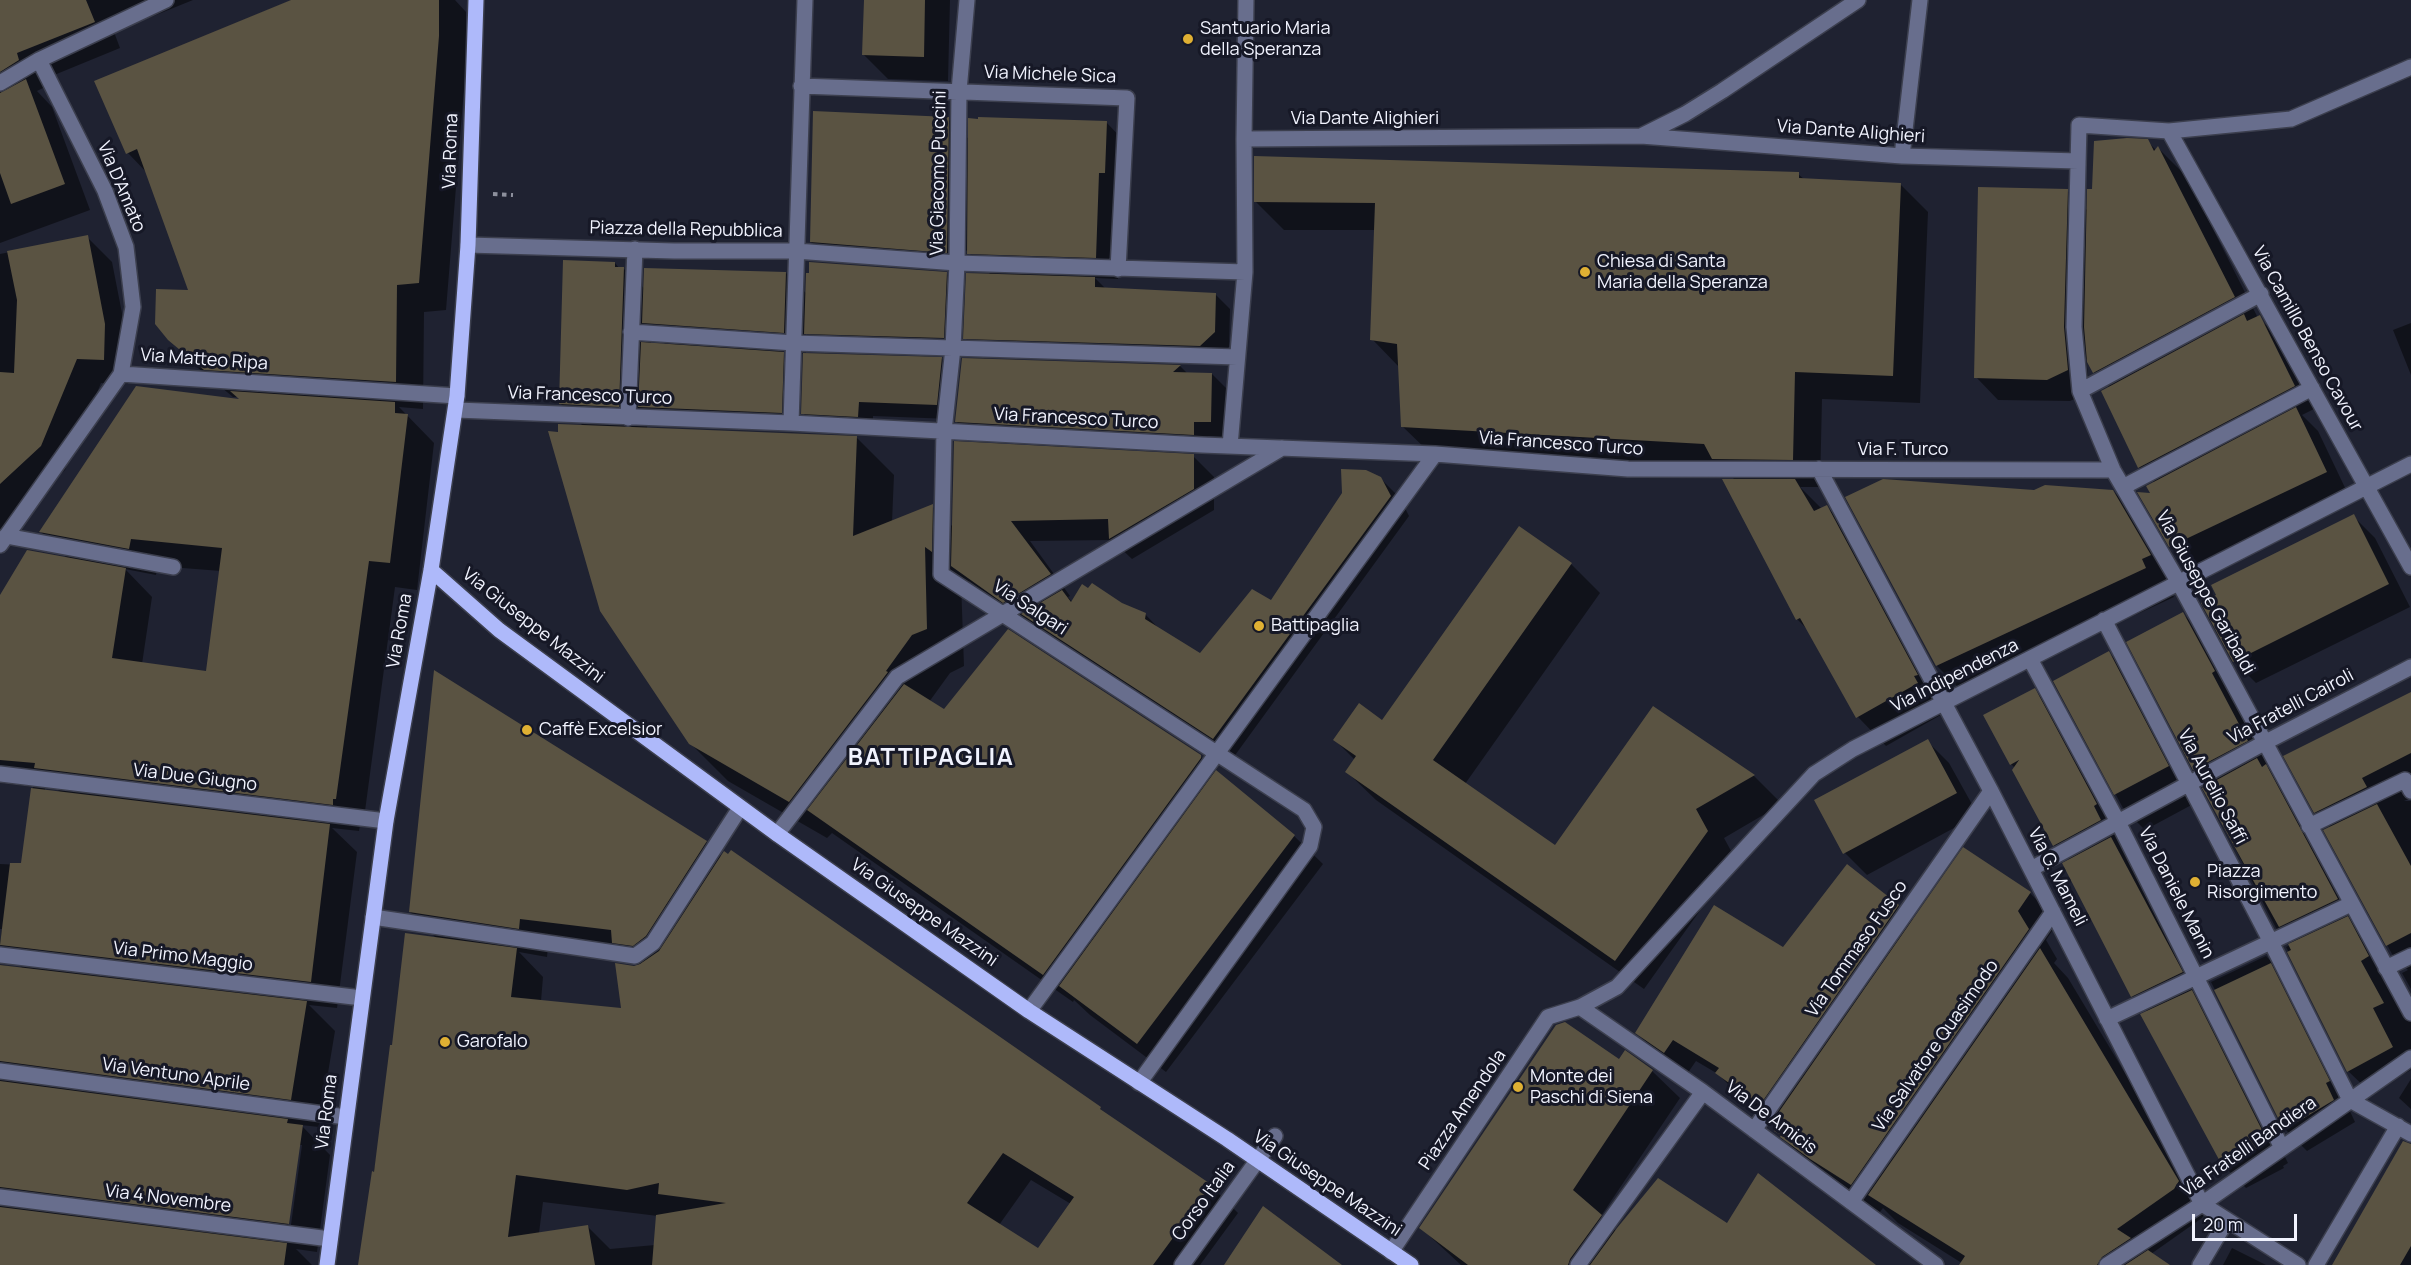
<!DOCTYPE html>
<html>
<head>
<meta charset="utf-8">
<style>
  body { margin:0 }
  #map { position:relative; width:2411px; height:1265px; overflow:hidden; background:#1f2231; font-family:Manrope,sans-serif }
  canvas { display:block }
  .scale { position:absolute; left:2192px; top:1214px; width:105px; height:27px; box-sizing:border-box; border:3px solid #f1f3fe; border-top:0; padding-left:8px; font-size:18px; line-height:21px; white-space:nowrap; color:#f1f3fe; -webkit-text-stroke:4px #161826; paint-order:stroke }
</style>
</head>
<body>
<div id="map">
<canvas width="2411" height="1265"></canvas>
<div class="scale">20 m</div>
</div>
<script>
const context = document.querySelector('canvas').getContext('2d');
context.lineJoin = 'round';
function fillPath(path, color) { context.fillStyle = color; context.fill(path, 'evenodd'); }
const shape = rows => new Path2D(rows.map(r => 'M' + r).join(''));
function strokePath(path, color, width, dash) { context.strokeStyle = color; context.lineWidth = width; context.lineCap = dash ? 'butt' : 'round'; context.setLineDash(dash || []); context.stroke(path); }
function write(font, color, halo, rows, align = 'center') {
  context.font = font + ' Manrope,sans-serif'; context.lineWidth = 6; context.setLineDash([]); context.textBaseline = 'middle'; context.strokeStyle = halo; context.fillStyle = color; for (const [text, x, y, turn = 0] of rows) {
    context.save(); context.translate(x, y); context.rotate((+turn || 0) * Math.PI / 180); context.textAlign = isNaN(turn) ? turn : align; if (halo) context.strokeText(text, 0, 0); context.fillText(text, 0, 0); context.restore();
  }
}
const shadow = shape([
  [0,0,193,0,114,32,120,48,42,80,45,87,37,91,52,107,90,210,0,243],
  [292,0,455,0,466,12,466,64,446,310,424,312,423,409,399,407,434,443,417,590,395,587,363,826,360,825,359,831,332,828,357,852,337,1008,309,1005,335,1031,319,1127,301,1125,330,1155,317,1252,296,1249,312,1265,0,1265,0,965,22,968,0,945,2,929,0,929,0,864,22,865,33,787,0,783,0,598,68,559,41,532,242,401,238,397,233,397,198,368,169,339,190,291,148,174,128,153,96,81],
  [157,566,221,571,207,672,142,664,152,597,125,569,156,575],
  [45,788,57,789,61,793,45,791],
  [299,1145,302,1145,290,1232,287,1231],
  [865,0,950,0,948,81,888,79,864,55],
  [948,119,970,140,1106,122,1128,145,1121,195,1118,279,1095,278,1106,289,1216,295,1230,309,1229,347,1215,360,980,353,965,338,991,275,966,250,966,271,830,260,811,242],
  [2147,141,2156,150,2158,148,2186,176,2258,318,2282,339,2316,408,2302,415,2318,431,2348,494,2192,568,2170,546,2152,495,2155,483,2139,467,2110,388,2094,372,2086,358,2090,392,2070,401,1998,400,1976,377,2067,190,2088,211,2094,191],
  [1798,174,1804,179,1900,184,1928,212,1920,403,1822,399,1820,487,1800,487,1822,509,1827,507,1855,535,1946,712,1886,746,1858,717,1809,631,1797,619,1735,480,1726,471,1431,454,1402,426,1400,368,1372,339,1375,230,1284,230,1256,202],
  [87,237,112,262,129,349,128,384,101,383,65,470,0,531,0,254],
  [615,263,620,269,624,269,645,289,786,273,807,294,946,273,961,288,958,352,820,348,806,334,806,355,942,359,956,374,951,419,873,416,873,431,817,428,803,413,805,354,782,352,798,368,796,427,648,415,647,429,857,438,894,475,892,522,932,506,953,527,1193,456,1214,477,1214,510,1132,559,1112,540,1030,541,1070,596,1068,597,1072,602,1122,605,1145,614,1162,632,1200,655,1271,602,1380,478,1400,498,1409,516,1233,758,1043,634,1029,620,1025,623,969,581,969,587,961,582,964,666,950,673,929,702,944,711,1200,756,1218,774,1294,836,1323,864,1166,1072,1090,1015,1074,1000,1073,1002,832,833,827,838,728,781,690,743,583,426,561,404],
  [651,330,667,346,651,345],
  [2411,323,2411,375,2393,330],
  [963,360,1180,366,1188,374,1212,374,1227,389,1225,437,1208,436,1208,449,971,436,956,421],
  [2034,491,2113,491,2142,520,2179,584,2169,588,2174,597,1965,694,1937,666],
  [2353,516,2375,538,2410,607,2256,683,2234,661],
  [1520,528,1571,564,1600,593,1465,784,1555,847,1653,708,1754,776,1782,804,1724,838,1736,860,1644,989,1376,800,1347,772,1355,760,1335,740,1383,722],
  [2183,614,2205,636,2269,763,2265,765,2288,788,2359,921,2354,924,2369,940,2411,1018,2411,1070,2370,1092,2348,1071,2286,947,2292,944,2276,928,2204,788,2210,785,2194,769,2128,642],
  [2109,653,2131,675,2197,802,2145,830,2123,808,2055,681],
  [2034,690,2056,712,2126,840,2120,844,2136,859,2204,995,2197,998,2213,1014,2288,1163,2283,1166,2284,1168,2246,1188,2224,1166,2148,1012,2132,996,2070,861,2054,845,2015,768,2011,764],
  [2411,693,2411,798,2404,801,2411,801,2411,989,2402,973,2408,970,2392,954,2325,831,2331,828,2315,812],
  [1927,741,1949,763,1978,815,1867,875,1845,853,1816,801],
  [706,842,722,857,729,856,731,852,1100,1109,1109,1117,1211,1186,1238,1213,1200,1265,359,1265,394,1047,436,938,410,912],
  [548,947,628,956,638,966,634,967,622,1009,541,1001,543,977,519,952,547,957],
  [1031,1180,1071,1204,1039,1250,999,1225],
  [543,1202,658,1216,655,1245,610,1249,587,1226,539,1233],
  [1847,866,1898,906,1914,921,2030,893,2058,922,2046,940,2057,959,2054,963,2068,978,2207,1210,2202,1218,2151,1254,2168,1265,1965,1265,1898,1223,1883,1208,1880,1212,1840,1187,1810,1165,1776,1131,1780,1124,1739,1095,1718,1074,1696,1061,1687,1074,1659,1055,1637,1033,1783,949],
  [2266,956,2288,979,2355,1122,2307,1151,2285,1129,2211,982],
  [1620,1062,1652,1071,1680,1098,1601,1216,1616,1231,1727,1225,1870,1265,1461,1265,1421,1228],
  [2411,1079,2411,1109,2399,1098],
  [2411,1145,2411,1265,2333,1265],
  [2232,1248,2266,1265,2223,1265]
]);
const building = shape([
  [0,0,86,0,95,22,17,53,19,60,0,72],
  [291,0,439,0,439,36,419,283,397,285,396,382,204,370,168,340,155,324,156,289,188,290,137,149,126,154,94,81],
  [864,0,925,0,924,57,862,55],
  [26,79,65,184,11,204,0,173,0,93],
  [813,111,949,117,947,253,810,242],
  [978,117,1107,121,1105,173,1099,173,1096,258,967,254,968,118,978,119],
  [2127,138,2148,139,2154,151,2158,146,2235,297,2093,373,2087,362,2084,327,2087,189,2092,189,2094,141],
  [1254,156,1799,172,1799,178,1901,183,1893,376,1795,372,1793,460,1712,459,1704,444,1401,427,1397,344,1370,340,1375,203,1254,202],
  [1978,187,2068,189,2064,327,2068,370,2047,380,1974,378],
  [88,235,105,324,104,360,77,359,41,446,0,484,0,372,14,373,17,300,7,251],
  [563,260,615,262,615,267,624,267,619,407,559,404],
  [809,262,947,272,944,338,804,334,806,273,809,273],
  [644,268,786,272,784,333,642,323],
  [966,273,1095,277,1095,287,1216,293,1215,332,1200,346,963,339],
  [2244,314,2247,321,2260,315,2295,386,2138,468,2101,391],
  [641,342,784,352,782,413,638,407],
  [803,353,942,357,937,405,859,402,858,417,801,414],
  [962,358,1181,365,1173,372,1212,373,1211,422,1194,422,1194,435,955,422],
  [136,386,239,399,230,391,395,402,395,413,408,414,390,563,369,561,336,799,333,799,333,805,34,768,35,763,0,760,0,595,27,550,126,568,112,658,206,671,222,548,131,539,129,549,39,532],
  [2296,407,2327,472,2169,547,2137,492,2150,493,2146,486],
  [558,424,857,436,853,536,933,504,932,552,925,547,927,629,912,635,886,671,888,672,789,802,689,744,600,611,548,431,558,432],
  [954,441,1194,454,1194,489,1109,539,1108,519,1011,521,1051,574,1003,603,951,566],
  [1341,469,1366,470,1381,477,1391,496,1213,739,1021,614,1062,590,1071,602,1082,584,1088,588,1092,583,1122,603,1146,613,1145,619,1200,653,1252,589,1271,600,1342,493],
  [1722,479,1795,479,1814,511,1827,505,1918,675,1914,676,1918,683,1856,718,1800,618,1796,620],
  [1883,479,2034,490,2045,485,2113,490,2151,555,2142,559,2146,568,1936,666,1845,497],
  [2354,514,2389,584,2233,662,2201,603,2216,595,2211,585],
  [1519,526,1572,563,1433,760,1555,845,1653,706,1755,775,1696,809,1708,831,1615,961,1345,772,1356,756,1333,740,1359,703,1382,720],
  [2183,612,2215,671,2212,673,2248,741,2193,770,2126,642],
  [1008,629,1201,755,1201,758,1043,975,807,810,904,684,944,709],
  [2109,651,2169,766,2114,795,2053,681],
  [434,670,707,841,646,936,633,946,612,943,611,930,520,919,519,929,409,912],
  [2035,688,2097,804,2094,806,2101,820,2053,846,2012,770,2019,760,2010,765,1983,715],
  [2411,692,2411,753,2362,778,2367,787,2314,813,2283,756],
  [1928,739,1957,793,1843,854,1814,800],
  [2257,758,2262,767,2266,764,2338,899,2279,927,2202,788],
  [1216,770,1295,835,1137,1044,1059,986],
  [31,788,330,824,311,982,0,945,10,863,21,863],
  [2377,804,2411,866,2411,933,2386,946,2323,830],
  [2111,837,2183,972,2131,997,2062,863],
  [1963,847,2031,892,2018,911,2029,929,1851,1185,1810,1159,1780,1137,1781,1135,1774,1131,1782,1120,1776,1116],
  [731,850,1101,1107,1100,1109,1212,1185,1153,1265,652,1265,656,1215,726,1203,658,1194,659,1183,627,1190,516,1175,508,1237,588,1225,595,1265,358,1265,372,1171,374,1172,390,1045,392,1045,405,933,517,948,511,997,621,1008,615,963,634,966,640,964,659,951,724,851,728,854],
  [1003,1153,1074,1197,1038,1248,967,1203],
  [1847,864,1899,905,1760,1105,1715,1073,1719,1068,1673,1040,1664,1053,1635,1033,1714,905,1783,947],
  [2348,916,2369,956,2361,961,2384,1003,2373,1008,2393,1047,2347,1072,2287,952,2291,950,2288,944],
  [2040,948,2179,1181,2174,1189,2117,1229,2131,1238,2102,1257,2097,1265,1959,1265,1965,1256,1868,1195],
  [2271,963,2330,1081,2326,1083,2334,1100,2284,1130,2214,990],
  [0,965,307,1001,291,1100,0,1061],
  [2192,990,2267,1140,2262,1143,2263,1145,2223,1167,2140,1014],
  [1565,1022,1619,1059,1625,1050,1653,1070,1573,1190,1602,1215,1570,1259,1568,1265,1468,1265,1419,1228,1556,1025],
  [0,1081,288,1119,287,1123,303,1125,289,1224,0,1187],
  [2403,1141,2411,1144,2411,1246,2400,1265,2332,1265],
  [1758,1173,1876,1265,1590,1265,1617,1228,1658,1178,1727,1223],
  [1263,1206,1342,1265,1224,1265],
  [0,1207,287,1243,284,1265,0,1265],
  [2148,1250,2170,1265,2125,1265]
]);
const path = shape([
  [493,194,513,195]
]);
const minor = shape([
  [967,0,959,91,957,263,953,348,944,431,941,574,1304,810,1314,827,1310,846,1139,1083],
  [2411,67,2291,119,2169,131,2079,125,2074,327,2080,391,2113,470,2179,583,2411,1013],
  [0,83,39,60,166,0],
  [801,86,1127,98,1118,269],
  [2169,131,2411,567],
  [1641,136,1685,114,1722,91,1858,0],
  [1244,139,1641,136,1902,156,2078,161],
  [1902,156,1920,0],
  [468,245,674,251,796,251,957,263,1245,272],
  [631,332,794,343,1237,357],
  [121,374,457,396],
  [2080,391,2261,294],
  [456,410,791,423,1202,445,1435,454,1628,469,2113,470],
  [628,418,635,249],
  [791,423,805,0],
  [1230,446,1245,272,1244,139,1246,0],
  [1819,469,1991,791,2202,1204,2298,1265],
  [2123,487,2312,388],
  [6,536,173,567],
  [0,545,121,374,133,307,126,247,105,191,39,60],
  [2104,620,2271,942,2350,1100],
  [2030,659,2118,822,2282,1148],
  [0,774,386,821],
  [2309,826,2405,780,2411,791],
  [777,834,897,677,1282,448],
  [2031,869,2264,743,2411,667],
  [373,917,635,956,653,943,740,808],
  [0,955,362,998],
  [2386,968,2411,956],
  [1580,1007,1703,1092,1936,1265],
  [1029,1011,1435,454],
  [2107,1019,2351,904],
  [0,1071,346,1117],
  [2350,1100,2411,1134],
  [1754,1130,1991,791],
  [0,1197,330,1239],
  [1851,1202,2053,912],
  [1391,1252,1548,1017,1580,1007,1617,987,1814,774,1853,749,2411,464],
  [1182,1265,1275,1136],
  [1578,1265,1703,1092],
  [2107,1265,2202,1204,2411,1058],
  [2200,1265,2227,1220],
  [2316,1265,2398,1126]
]);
const major = shape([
  [431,570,499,630,777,834,1029,1011,1227,1139,1411,1265],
  [327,1265,386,821,431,570,457,396,468,245,476,0]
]);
const markers = [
  [1188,39,6,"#dfb033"],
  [1585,272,6,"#dfb033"],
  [1259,626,6,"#dfb033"],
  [527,730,6,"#dfb033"],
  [2195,882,6,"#dfb033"],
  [445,1042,6,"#dfb033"],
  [1518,1087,6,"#dfb033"]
];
const poiNames = [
  ["Santuario Maria",1200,29],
  ["della Speranza",1200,50],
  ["Chiesa di Santa",1597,262],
  ["Maria della Speranza",1597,283],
  ["Battipaglia",1271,626],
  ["Caffè Excelsior",539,730],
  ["Piazza",2207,872],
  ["Risorgimento",2207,893],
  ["Garofalo",457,1042],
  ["Monte dei",1530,1077],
  ["Paschi di Siena",1530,1098]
];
const streetNames = [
  ["Via Michele Sica",1050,75,2],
  ["Via Dante Alighieri",1365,119],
  ["Via Dante Alighieri",1851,132,4],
  ["Via Roma",451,151,-88],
  ["Via Giacomo Puccini",939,173,-89],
  ["Via D'Amato",121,187,67],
  ["Piazza della Repubblica",686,230,1],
  ["Via Camillo Benso Cavour",2307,339,61],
  ["Via Matteo Ripa",204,360,4],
  ["Via Francesco Turco",590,396,2],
  ["Via Francesco Turco",1076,419,3],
  ["Via Francesco Turco",1561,444,4],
  ["Via F. Turco",1903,450],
  ["Via Giuseppe Garibaldi",2205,593,61],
  ["Via Salgari",1030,608,33],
  ["Via Giuseppe Mazzini",533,626,38],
  ["Via Roma",400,631,-80],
  ["Via Indipendenza",1955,676,-27],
  ["Via Fratelli Cairoli",2291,707,-28],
  ["Via Due Giugno",195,778,7],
  ["Via Aurelio Saffi",2212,787,62],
  ["Via G. Mameli",2057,877,63],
  ["Via Daniele Manin",2176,893,63],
  ["Via Giuseppe Mazzini",924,913,35],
  ["Via Tommaso Fusco",1857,949,-55],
  ["Via Primo Maggio",183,957,7],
  ["Via Salvatore Quasimodo",1936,1046,-55],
  ["Via Ventuno Aprile",176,1075,8],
  ["Piazza Amendola",1463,1110,-56],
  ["Via Roma",327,1112,-83],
  ["Via De Amicis",1771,1118,37],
  ["Via Fratelli Bandiera",2249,1147,-35],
  ["Via Giuseppe Mazzini",1327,1184,34],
  ["Via 4 Novembre",168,1199,7],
  ["Corso Italia",1204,1201,-54]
];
const districtNames = [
  ["BATTIPAGLIA",931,758]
];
fillPath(shadow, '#0007');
fillPath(building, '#5a5342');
strokePath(minor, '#3c3f4e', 18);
strokePath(major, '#3c3f4e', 18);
strokePath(path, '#8d909d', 4, [4.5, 4.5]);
strokePath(minor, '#686e8d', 15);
strokePath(major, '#aeb9fa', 15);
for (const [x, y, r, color] of markers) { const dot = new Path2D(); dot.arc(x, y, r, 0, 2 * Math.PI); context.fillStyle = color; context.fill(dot); strokePath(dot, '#161826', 2); }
write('18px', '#f1f3fe', '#161826', poiNames, 'left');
write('18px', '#f1f3fe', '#161826', streetNames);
context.letterSpacing = '1.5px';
write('bold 24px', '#f1f3fe', '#161826', districtNames);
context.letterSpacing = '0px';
</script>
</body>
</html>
